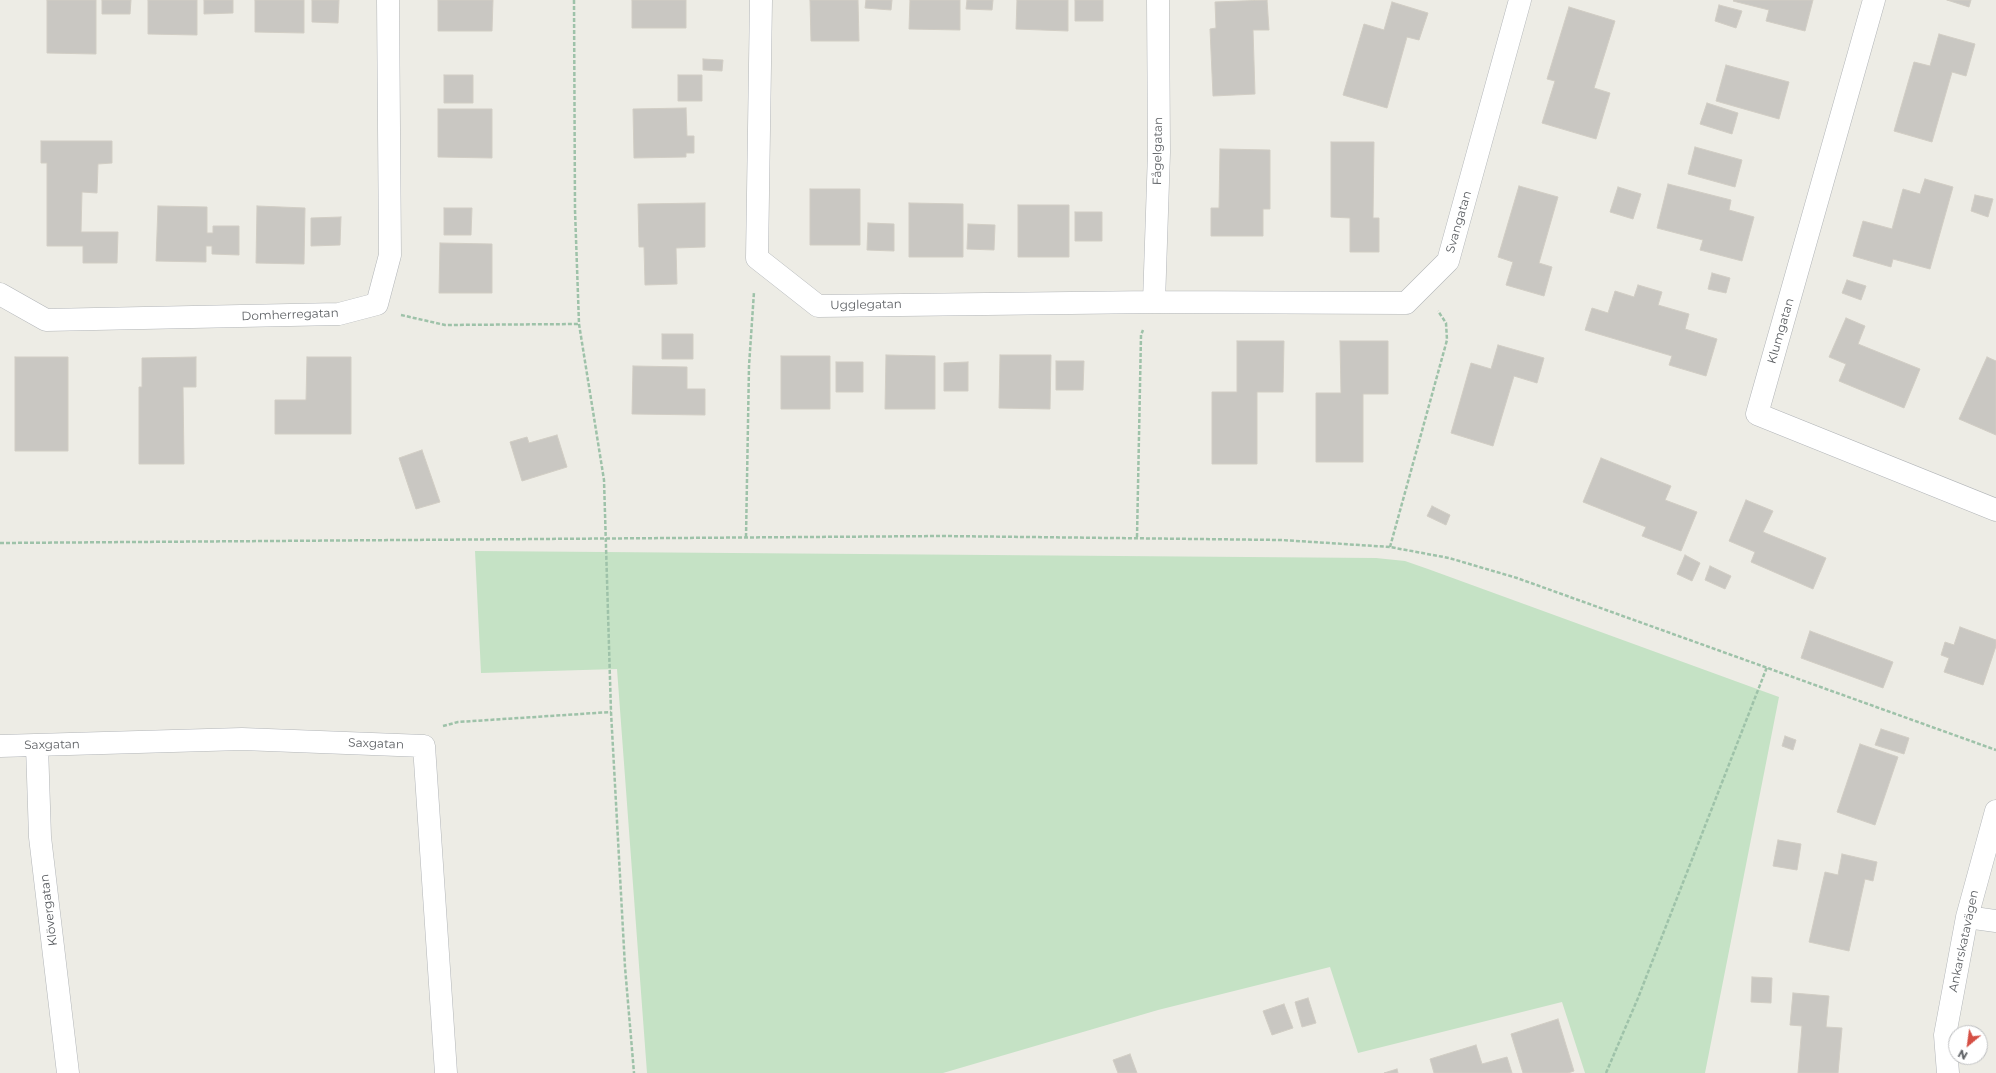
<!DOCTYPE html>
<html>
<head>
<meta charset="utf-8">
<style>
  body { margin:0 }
  #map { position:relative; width:1996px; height:1073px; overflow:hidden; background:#edece5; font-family:Montserrat,sans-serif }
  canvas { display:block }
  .north { position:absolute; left:1948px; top:1025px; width:40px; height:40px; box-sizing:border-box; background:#fff; border:1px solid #bebfc1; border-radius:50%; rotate:209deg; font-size:11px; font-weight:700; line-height:16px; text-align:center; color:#5d6064 }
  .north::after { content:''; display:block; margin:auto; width:14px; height:18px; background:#d54f44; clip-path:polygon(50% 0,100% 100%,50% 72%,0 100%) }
</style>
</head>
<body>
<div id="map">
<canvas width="1996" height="1073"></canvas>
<div class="north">N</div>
</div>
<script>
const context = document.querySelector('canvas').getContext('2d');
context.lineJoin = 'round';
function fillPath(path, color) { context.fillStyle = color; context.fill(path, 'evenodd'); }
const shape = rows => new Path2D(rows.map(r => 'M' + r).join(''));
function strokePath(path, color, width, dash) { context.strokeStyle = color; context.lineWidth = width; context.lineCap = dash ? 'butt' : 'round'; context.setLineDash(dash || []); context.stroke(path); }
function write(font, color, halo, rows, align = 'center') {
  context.font = font + ' Montserrat,sans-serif'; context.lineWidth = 3; context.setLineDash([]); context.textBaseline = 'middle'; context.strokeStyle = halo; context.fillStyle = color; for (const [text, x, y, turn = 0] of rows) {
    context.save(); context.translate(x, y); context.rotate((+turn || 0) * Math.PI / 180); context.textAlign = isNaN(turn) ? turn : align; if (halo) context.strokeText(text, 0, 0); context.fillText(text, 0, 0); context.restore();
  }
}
const green = shape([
  [475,551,1376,558,1405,561,1428,569,1779,697,1705,1073,1585,1073,1562,1002,1358,1053,1330,967,1158,1010,943,1073,647,1073,617,669,481,673]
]);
const building = shape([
  [47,0,96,0,96,54,47,53,47,0],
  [102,0,131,0,130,14,102,14,102,0],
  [148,0,197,0,197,35,148,34,148,0],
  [204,0,233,0,233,13,204,14,204,0],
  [255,0,304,0,304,33,255,32,255,0],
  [312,0,339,0,338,23,312,22,312,0],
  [438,0,493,0,492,31,438,31,438,0],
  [632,0,686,0,686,28,632,28,632,0],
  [810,0,858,0,859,41,811,41,810,0],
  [866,0,892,0,891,10,865,8,866,0],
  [910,0,960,0,960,30,909,29,910,0],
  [967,0,993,0,992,10,966,9,967,0],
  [1017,0,1068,0,1068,31,1016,29,1017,0],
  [1075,0,1103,0,1103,21,1075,21,1075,0],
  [1267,0,1269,30,1253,30,1255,94,1213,96,1210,29,1216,28,1215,2,1267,0],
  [1734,0,1813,0,1805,31,1766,21,1769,10,1733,1,1734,0],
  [1947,0,1971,0,1969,7,1947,0],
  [1392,2,1428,13,1419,40,1407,37,1387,108,1343,95,1364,24,1384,30,1392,2],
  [1719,5,1742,11,1736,28,1715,21,1719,5],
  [1569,7,1615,21,1594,88,1610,93,1596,139,1542,123,1555,81,1547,79,1569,7],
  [1939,34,1975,44,1966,76,1952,72,1932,142,1894,131,1914,62,1930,66,1939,34],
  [703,59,723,60,722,71,703,70,703,59],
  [1726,65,1789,82,1779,119,1716,101,1726,65],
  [444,75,473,75,473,103,444,103,444,75],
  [678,75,702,75,702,101,678,101,678,75],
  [1707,103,1738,113,1732,134,1700,124,1707,103],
  [686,108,687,136,694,136,694,153,686,153,686,157,634,158,633,109,686,108],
  [438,109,492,109,492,158,438,157,438,109],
  [41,141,112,141,112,163,98,164,97,193,82,192,81,232,118,232,117,263,83,263,83,246,47,246,47,163,41,163,41,141],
  [1331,142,1374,142,1373,218,1379,218,1379,252,1350,252,1350,218,1331,217,1331,142],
  [1695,147,1742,160,1735,187,1688,174,1695,147],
  [1220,149,1270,150,1270,209,1263,209,1263,236,1211,236,1211,208,1219,208,1220,149],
  [1925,179,1953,187,1930,269,1893,259,1891,267,1853,256,1863,221,1892,229,1903,189,1920,194,1925,179],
  [1668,184,1731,200,1729,210,1754,217,1742,261,1700,250,1703,240,1657,228,1668,184],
  [1519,186,1558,197,1539,263,1552,267,1544,296,1506,285,1513,262,1498,257,1519,186],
  [1618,187,1641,194,1633,219,1610,212,1618,187],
  [810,189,860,189,860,245,810,245,810,189],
  [1975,195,1993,199,1988,217,1971,211,1975,195],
  [705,203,705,247,676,248,677,284,645,285,644,247,639,247,638,204,705,203],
  [909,203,963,204,963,257,909,257,909,203],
  [1018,205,1069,205,1069,257,1018,257,1018,205],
  [158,206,207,207,207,233,213,233,213,226,239,226,239,255,212,254,212,246,206,246,206,262,156,261,158,206],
  [257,206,305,208,304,264,256,263,257,206],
  [444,208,472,208,471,235,444,235,444,208],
  [1075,212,1102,212,1102,241,1075,241,1075,212],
  [341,217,340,245,311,246,311,218,341,217],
  [868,223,894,224,894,251,867,250,868,223],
  [968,224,995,225,994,250,967,249,968,224],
  [440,243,492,244,492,293,439,293,440,243],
  [1712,273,1730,278,1726,293,1708,289,1712,273],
  [1847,280,1866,286,1861,300,1842,293,1847,280],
  [1638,285,1662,292,1658,305,1689,314,1685,329,1717,339,1706,376,1669,365,1672,356,1585,330,1592,308,1608,313,1615,291,1634,297,1638,285],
  [1846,318,1865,326,1858,344,1920,369,1904,408,1839,381,1846,364,1829,357,1846,318],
  [662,334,693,334,693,359,662,359,662,334],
  [1237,341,1284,341,1283,392,1257,392,1257,464,1212,464,1212,392,1237,392,1237,341],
  [1340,341,1388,341,1388,394,1363,394,1363,462,1316,462,1316,393,1341,393,1340,341],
  [1498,345,1544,358,1537,383,1514,376,1493,446,1451,433,1471,363,1491,369,1498,345],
  [886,355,935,356,935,409,885,409,886,355],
  [1000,355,1051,355,1050,409,999,408,1000,355],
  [781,356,830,356,830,409,781,409,781,356],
  [15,357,68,357,68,451,15,451,15,357],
  [196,357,196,387,183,387,184,464,139,464,139,387,142,387,142,358,196,357],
  [307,357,351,357,351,434,275,434,275,400,306,400,307,357],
  [1987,357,1996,361,1996,435,1959,419,1987,357],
  [1056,361,1084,361,1083,390,1056,390,1056,361],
  [836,362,863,362,863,392,836,392,836,362],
  [968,362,968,391,944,391,944,363,968,362],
  [633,366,687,367,687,389,705,389,705,415,632,414,633,366],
  [557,435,567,467,522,481,510,442,527,437,529,443,557,435],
  [422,450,440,502,416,509,399,458,422,450],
  [1601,458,1671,486,1665,500,1697,512,1681,551,1642,536,1646,527,1583,502,1601,458],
  [1746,500,1773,511,1763,532,1826,558,1813,589,1751,562,1755,552,1729,541,1746,500],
  [1432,506,1450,515,1446,525,1427,516,1432,506],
  [1685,555,1700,563,1692,581,1677,574,1685,555],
  [1710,566,1731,576,1725,589,1705,580,1710,566],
  [1960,627,1996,640,1996,646,1983,685,1944,672,1949,658,1941,655,1945,642,1954,645,1960,627],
  [1810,631,1893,662,1883,688,1801,658,1810,631],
  [1881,729,1909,738,1904,754,1875,745,1881,729],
  [1785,736,1796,740,1793,750,1782,746,1785,736],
  [1860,744,1898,757,1875,825,1837,812,1860,744],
  [1778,840,1801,844,1797,870,1773,866,1778,840],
  [1842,854,1877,862,1873,881,1865,879,1849,951,1809,942,1825,872,1838,875,1842,854],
  [1752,977,1772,978,1771,1003,1751,1002,1752,977],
  [1793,993,1829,996,1826,1027,1842,1028,1838,1073,1798,1073,1802,1026,1790,1025,1793,993],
  [1308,998,1316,1023,1302,1027,1295,1002,1308,998],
  [1284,1004,1293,1028,1272,1035,1263,1011,1284,1004],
  [1558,1019,1574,1071,1568,1073,1523,1073,1511,1034,1558,1019],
  [1476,1045,1482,1064,1507,1057,1512,1073,1434,1073,1430,1059,1476,1045],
  [1130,1054,1137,1073,1118,1073,1113,1060,1130,1054],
  [1397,1069,1398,1073,1384,1073,1397,1069]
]);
const path = shape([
  [574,0,575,210,579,324,604,480,611,712,625,967,634,1073],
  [401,315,445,325,579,324],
  [746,537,749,366,754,292],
  [1137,537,1141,335,1143,330],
  [0,543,943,536,1282,540,1390,547,1449,558,1517,578,1996,750],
  [1390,547,1447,340,1446,323,1438,311],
  [443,726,458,722,611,712],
  [1606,1073,1638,998,1767,667]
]);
const minor = shape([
  [761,0,757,258,818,306,1154,302,1406,303,1448,261,1520,0],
  [1874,0,1757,414,1996,510],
  [0,294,46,320,339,314,377,304,390,255,388,0],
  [1154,302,1159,152,1158,0],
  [0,746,242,739,424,746,446,1073],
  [37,746,40,837,68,1073],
  [1967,917,1996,921],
  [1948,1073,1945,1035,1967,917,1996,811]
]);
const streetNames = [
  ["Fågelgatan",1158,151,-89],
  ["Svangatan",1459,222,-74],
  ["Ugglegatan",866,305,-1],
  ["Domherregatan",290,315,-2],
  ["Klumgatan",1781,331,-74],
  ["Saxgatan",376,744,2],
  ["Saxgatan",52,745,-1],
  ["Klövergatan",49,910,-97],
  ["Ankarskatavägen",1964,941,-78]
];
fillPath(green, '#c5e2c5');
fillPath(building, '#c9c7c2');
strokePath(building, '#d1cdc4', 1);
strokePath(minor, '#b2b5b8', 23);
strokePath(path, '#9ec2a9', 2.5, [4, 2]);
strokePath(minor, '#fff', 22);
write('12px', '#5d6064', '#fff', streetNames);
</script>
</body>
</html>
